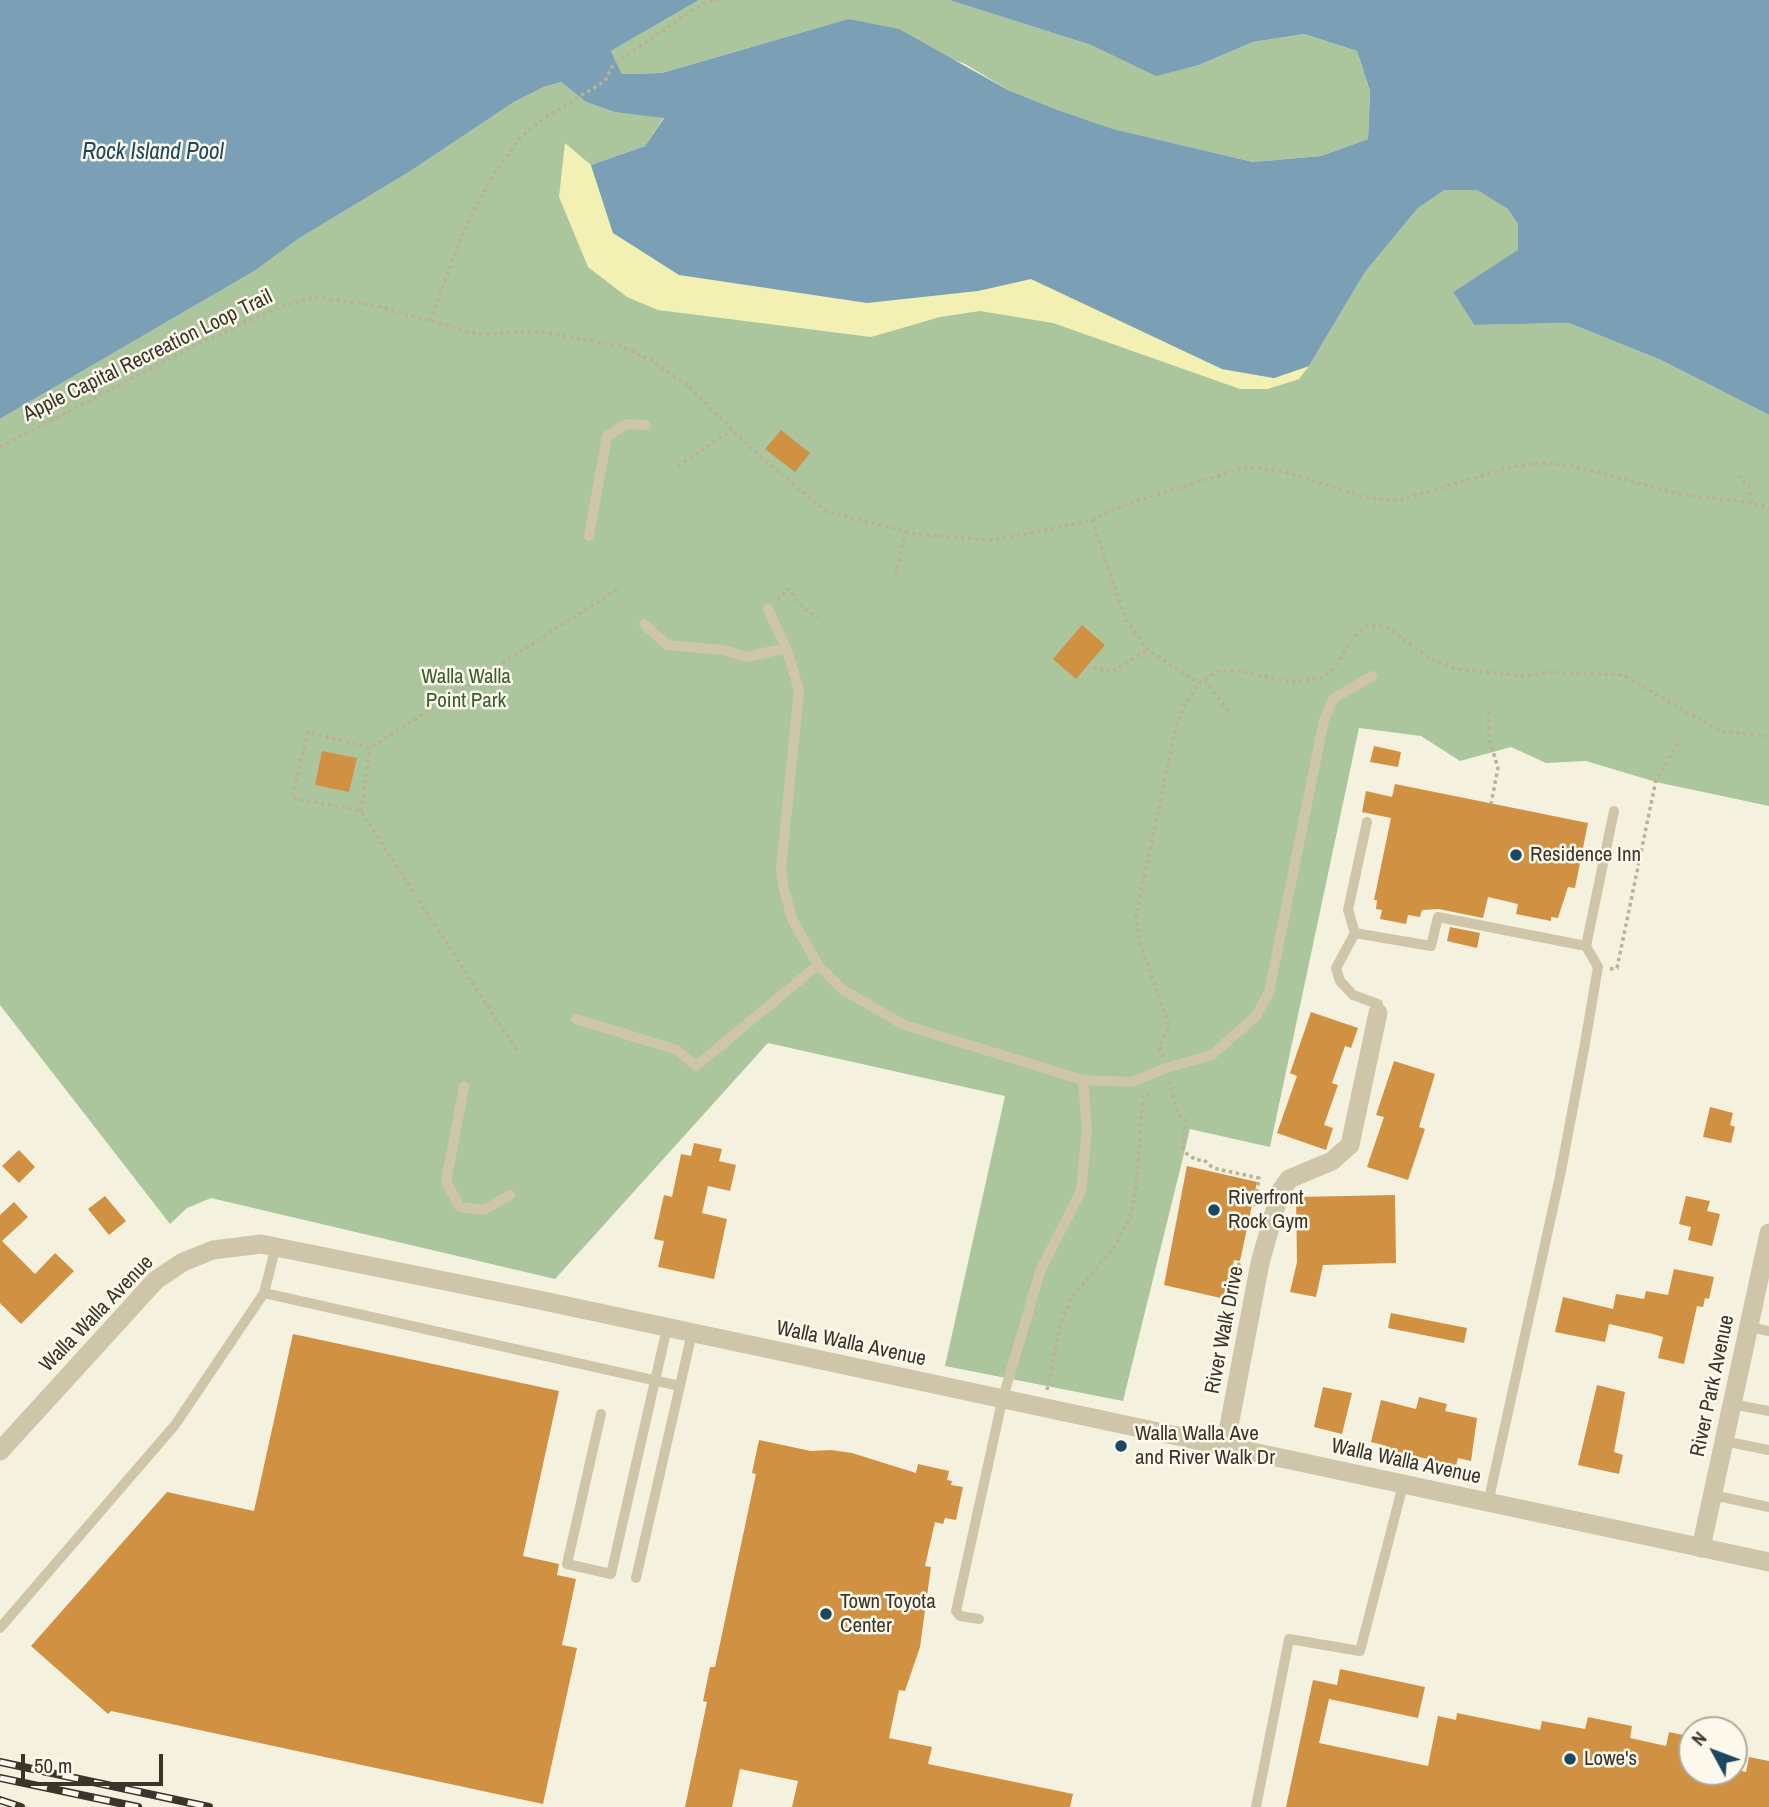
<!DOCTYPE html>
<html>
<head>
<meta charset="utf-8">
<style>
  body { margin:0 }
  #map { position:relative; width:1769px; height:1807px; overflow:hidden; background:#f5f1df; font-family:"Archivo Narrow",sans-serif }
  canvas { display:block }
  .north { position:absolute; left:1678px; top:1716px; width:70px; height:70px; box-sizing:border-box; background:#fcf9ec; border:2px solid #afab9e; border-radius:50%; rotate:311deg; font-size:19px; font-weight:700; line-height:28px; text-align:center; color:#3b3529 }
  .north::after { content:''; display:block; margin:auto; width:24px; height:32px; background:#1b4761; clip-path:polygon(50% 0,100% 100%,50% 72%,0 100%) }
  .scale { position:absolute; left:21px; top:1754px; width:142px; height:32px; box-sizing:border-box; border:4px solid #3b3529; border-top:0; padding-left:9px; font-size:21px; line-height:24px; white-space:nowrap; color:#3b3529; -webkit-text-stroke:5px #fcf9ec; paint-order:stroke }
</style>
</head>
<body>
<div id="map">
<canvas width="1769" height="1807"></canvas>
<div class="north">N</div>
<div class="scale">50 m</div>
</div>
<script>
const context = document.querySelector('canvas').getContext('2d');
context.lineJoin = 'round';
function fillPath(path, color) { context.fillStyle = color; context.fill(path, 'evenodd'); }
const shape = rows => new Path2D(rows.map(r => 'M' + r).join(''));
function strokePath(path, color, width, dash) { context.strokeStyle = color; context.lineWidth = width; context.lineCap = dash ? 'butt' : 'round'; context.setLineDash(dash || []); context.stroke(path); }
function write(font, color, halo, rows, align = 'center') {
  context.font = font + ' "Archivo Narrow",sans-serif'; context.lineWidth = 5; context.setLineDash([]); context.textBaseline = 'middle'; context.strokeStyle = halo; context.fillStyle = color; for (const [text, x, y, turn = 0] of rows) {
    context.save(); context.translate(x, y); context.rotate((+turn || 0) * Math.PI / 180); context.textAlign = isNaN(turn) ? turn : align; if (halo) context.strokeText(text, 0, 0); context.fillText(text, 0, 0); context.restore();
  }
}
const green = shape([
  [699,0,949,0,1091,45,1156,75,1199,65,1253,42,1304,34,1357,51,1370,91,1368,139,1321,156,1253,162,1112,129,1058,110,1008,90,965,64,848,19,662,73,622,74,611,51],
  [561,82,586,102,614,112,664,117,645,146,591,165,978,291,1031,279,1222,369,1309,366,1365,272,1418,208,1445,190,1477,190,1508,208,1518,224,1518,251,1453,292,1474,325,1569,323,1661,360,1769,415,1769,806,1656,782,1586,761,1546,763,1511,747,1460,761,1421,736,1359,728,1270,1147,1190,1129,1123,1401,945,1366,1005,1096,768,1043,555,1279,211,1198,187,1208,170,1224,0,1005,0,419,256,270,298,239,409,172,514,102,544,87]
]);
const sand = shape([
  [565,143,591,165,613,233,978,291,1031,279,1222,369,1274,378,1309,366,1299,379,1268,389,1240,389,1053,323,980,311,940,317,871,337,658,310,627,297,588,267,559,197]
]);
const water = shape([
  [0,0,699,0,611,51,622,74,662,73,848,19,899,29,1008,90,1058,110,1113,129,1253,162,1321,156,1368,139,1370,91,1357,51,1304,34,1253,42,1199,65,1156,76,1091,45,949,0,1769,0,1769,415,1661,360,1569,323,1474,325,1453,292,1518,250,1518,224,1508,209,1477,190,1445,190,1418,208,1365,272,1309,366,1274,378,1222,369,1031,279,978,291,867,303,679,275,613,233,591,165,645,146,664,118,614,112,586,102,561,82,544,87,514,102,409,172,298,239,256,270,0,419]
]);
const building = shape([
  [781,430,810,453,795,472,765,449],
  [1082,625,1105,645,1076,679,1053,659],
  [1374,746,1401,752,1398,767,1370,762],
  [322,751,357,758,349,792,315,785],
  [1395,784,1588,823,1575,888,1568,887,1558,918,1551,917,1551,921,1516,914,1518,904,1488,897,1483,918,1439,909,1422,910,1420,917,1408,915,1406,924,1380,919,1382,910,1376,909,1377,900,1374,900,1391,818,1362,812,1366,791,1392,797],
  [1450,927,1480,933,1477,948,1447,941],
  [1311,1012,1358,1028,1351,1048,1345,1046,1332,1083,1338,1085,1324,1125,1333,1128,1326,1150,1277,1133,1297,1076,1290,1073],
  [1394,1061,1435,1074,1419,1127,1425,1129,1408,1180,1367,1167,1384,1117,1376,1115],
  [1710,1107,1733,1113,1730,1125,1735,1127,1731,1143,1703,1137],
  [694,1143,722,1149,719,1161,736,1165,730,1191,708,1186,702,1213,727,1219,714,1279,658,1267,664,1241,654,1239,664,1195,672,1197,681,1154,691,1156],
  [19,1150,35,1167,19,1183,2,1166],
  [1187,1166,1257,1182,1240,1261,1234,1260,1225,1299,1164,1285],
  [1395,1195,1396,1263,1323,1265,1316,1297,1290,1292,1297,1262,1296,1197],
  [105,1196,126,1221,109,1235,88,1209],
  [1686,1196,1710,1201,1707,1211,1720,1214,1712,1246,1688,1240,1691,1227,1679,1224],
  [14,1202,28,1217,2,1241,35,1274,55,1253,74,1271,21,1324,0,1303,0,1215],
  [1674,1269,1714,1277,1709,1299,1705,1298,1703,1307,1697,1306,1684,1364,1658,1358,1663,1337,1653,1334,1609,1324,1605,1342,1555,1332,1563,1297,1613,1309,1616,1294,1644,1299,1646,1291,1668,1295],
  [1391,1313,1467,1328,1464,1343,1388,1328],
  [293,1334,559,1391,523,1556,559,1564,557,1575,576,1579,562,1645,577,1648,543,1804,111,1711,108,1714,31,1646,167,1492,254,1511],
  [1597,1385,1625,1392,1614,1452,1623,1455,1619,1474,1578,1465],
  [1323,1387,1352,1393,1342,1434,1314,1427],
  [1419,1397,1447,1404,1445,1411,1477,1418,1471,1461,1458,1458,1456,1466,1386,1449,1387,1446,1371,1442,1381,1400,1416,1409],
  [759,1440,811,1451,831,1450,852,1453,916,1473,918,1464,949,1471,947,1480,952,1481,951,1485,963,1487,956,1520,945,1518,943,1524,935,1522,925,1566,931,1567,920,1647,905,1691,899,1690,889,1738,932,1747,928,1764,1073,1794,1070,1807,792,1807,798,1781,740,1769,732,1807,685,1807,707,1702,703,1701,710,1667,715,1667,756,1474,752,1473],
  [1340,1669,1425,1687,1418,1718,1329,1699,1319,1743,1428,1766,1438,1716,1456,1720,1457,1713,1540,1730,1542,1721,1585,1729,1588,1717,1632,1726,1630,1738,1666,1746,1669,1732,1692,1737,1692,1772,1734,1772,1734,1769,1746,1772,1749,1757,1769,1761,1769,1807,1286,1807,1313,1680,1337,1685]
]);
const path = shape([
  [430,321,462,235,491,178,518,140,544,118,605,81,613,65,687,14,705,3,721,0],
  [0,447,196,345,279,307,315,297,373,305,477,334,542,332,620,346,651,360,686,384,756,453,826,511,915,534,990,540,1036,532,1092,520,1124,505,1246,467,1281,471,1365,497,1397,501,1507,468,1534,463,1570,465,1678,494,1754,503,1769,508],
  [678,466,732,430],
  [1738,476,1749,487,1752,503],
  [1092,520,1126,620,1148,650,1199,683],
  [896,575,905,532],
  [777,600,789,589,805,610,819,617],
  [1093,667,1111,672,1148,650],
  [1205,680,1228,711],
  [1489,712,1489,738,1498,768,1491,804],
  [361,811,370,748],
  [1610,969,1617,968,1656,780,1680,740],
  [516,1050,361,811,292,798,308,732,370,748,618,589],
  [1163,1057,1159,1047,1169,1026,1139,940,1136,915,1176,727,1184,706,1199,683,1218,671,1239,671,1290,682,1322,678,1333,669,1354,637,1367,626,1381,626,1391,630,1431,659,1457,669,1525,676,1553,672,1623,675,1722,732,1769,736],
  [1169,1081,1178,1113,1186,1121,1183,1148,1187,1154,1196,1160,1204,1160,1213,1168,1259,1178,1255,1206],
  [1227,1298,1232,1272,1240,1263],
  [1047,1390,1060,1326,1070,1300,1116,1245,1130,1217,1136,1188,1143,1097,1149,1093]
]);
const service = shape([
  [589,536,607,436,627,424,646,425],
  [768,609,786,648,799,690,781,869,784,890,793,921,818,965,843,990,904,1025,1083,1080,1132,1082,1166,1068,1212,1055,1256,1016,1269,992,1324,720,1333,699,1372,676],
  [644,624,667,645,723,650,746,657,786,648],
  [1355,933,1348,910,1367,822],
  [1378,1013,1378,1004,1353,995,1340,981,1336,968,1355,933,1431,946,1438,917,1586,946],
  [576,1019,677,1050,696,1066,818,965],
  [464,1087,446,1182,460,1207,484,1210,510,1195],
  [264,1293,680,1386],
  [1749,1327,1769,1331],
  [1732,1404,1769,1411],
  [601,1414,567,1564,611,1574,667,1328],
  [1724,1441,1769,1450],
  [1713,1495,1769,1507],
  [1488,1503,1560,1176,1584,1049,1598,967,1586,946,1614,811],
  [636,1578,692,1333],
  [979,1619,960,1616,956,1611,1002,1401,1041,1269,1081,1191,1087,1129,1083,1080],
  [0,1628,175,1425,264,1293,276,1246],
  [1256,1807,1289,1639,1360,1651,1403,1485]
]);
const minor = shape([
  [1225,1447,1260,1263,1280,1192,1289,1179,1332,1161,1350,1145,1378,1013],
  [1701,1548,1769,1233]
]);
const tertiary = shape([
  [0,1451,156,1280,183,1262,213,1250,261,1244,539,1300,1769,1562]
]);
const rail = shape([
  [0,1762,209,1807],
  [0,1778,138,1807],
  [0,1800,21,1807]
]);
const markers = [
  [1516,855,7,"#1b4761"],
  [1214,1210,7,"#1b4761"],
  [1121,1446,7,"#1b4761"],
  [826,1614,7,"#1b4761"],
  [1570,1759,7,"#1b4761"]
];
const streetNames = [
  ["Apple Capital Recreation Loop Trail",148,356,-26],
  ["Walla Walla Avenue",97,1314,-46],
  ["River Walk Drive",1225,1330,-79],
  ["Walla Walla Avenue",851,1344,12],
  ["River Park Avenue",1713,1386,-78],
  ["Walla Walla Avenue",1406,1462,12]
];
const parkNames = [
  ["Walla Walla",466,677],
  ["Point Park",466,701]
];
const poiNames = [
  ["Residence Inn",1530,855],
  ["Riverfront",1228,1198],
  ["Rock Gym",1228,1222],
  ["Walla Walla Ave",1135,1434],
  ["and River Walk Dr",1135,1458],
  ["Town Toyota",840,1602],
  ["Center",840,1626],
  ["Lowe's",1584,1759]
];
const waterNames = [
  ["Rock Island Pool",153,153]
];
fillPath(green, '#abc69d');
fillPath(sand, '#f2f0b3');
fillPath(water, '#7ba0b5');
fillPath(building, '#d09142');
strokePath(path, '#bbb193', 3.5, [3.5, 3.5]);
strokePath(service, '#cfc6a9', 10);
strokePath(minor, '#cfc6a9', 19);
strokePath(tertiary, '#cfc6a9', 19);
strokePath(rail, '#3b3529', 8);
strokePath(rail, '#fcf9ec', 5, [16]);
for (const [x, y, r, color] of markers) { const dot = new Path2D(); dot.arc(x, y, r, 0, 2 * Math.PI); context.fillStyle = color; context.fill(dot); strokePath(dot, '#fcf9ec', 2.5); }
write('21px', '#3b3529', '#fcf9ec', streetNames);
write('21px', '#3b5c2b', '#fcf9ec', parkNames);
write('21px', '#3b3529', '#fcf9ec', poiNames, 'left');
write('italic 23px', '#1b4761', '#fcf9ec', waterNames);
</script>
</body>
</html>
